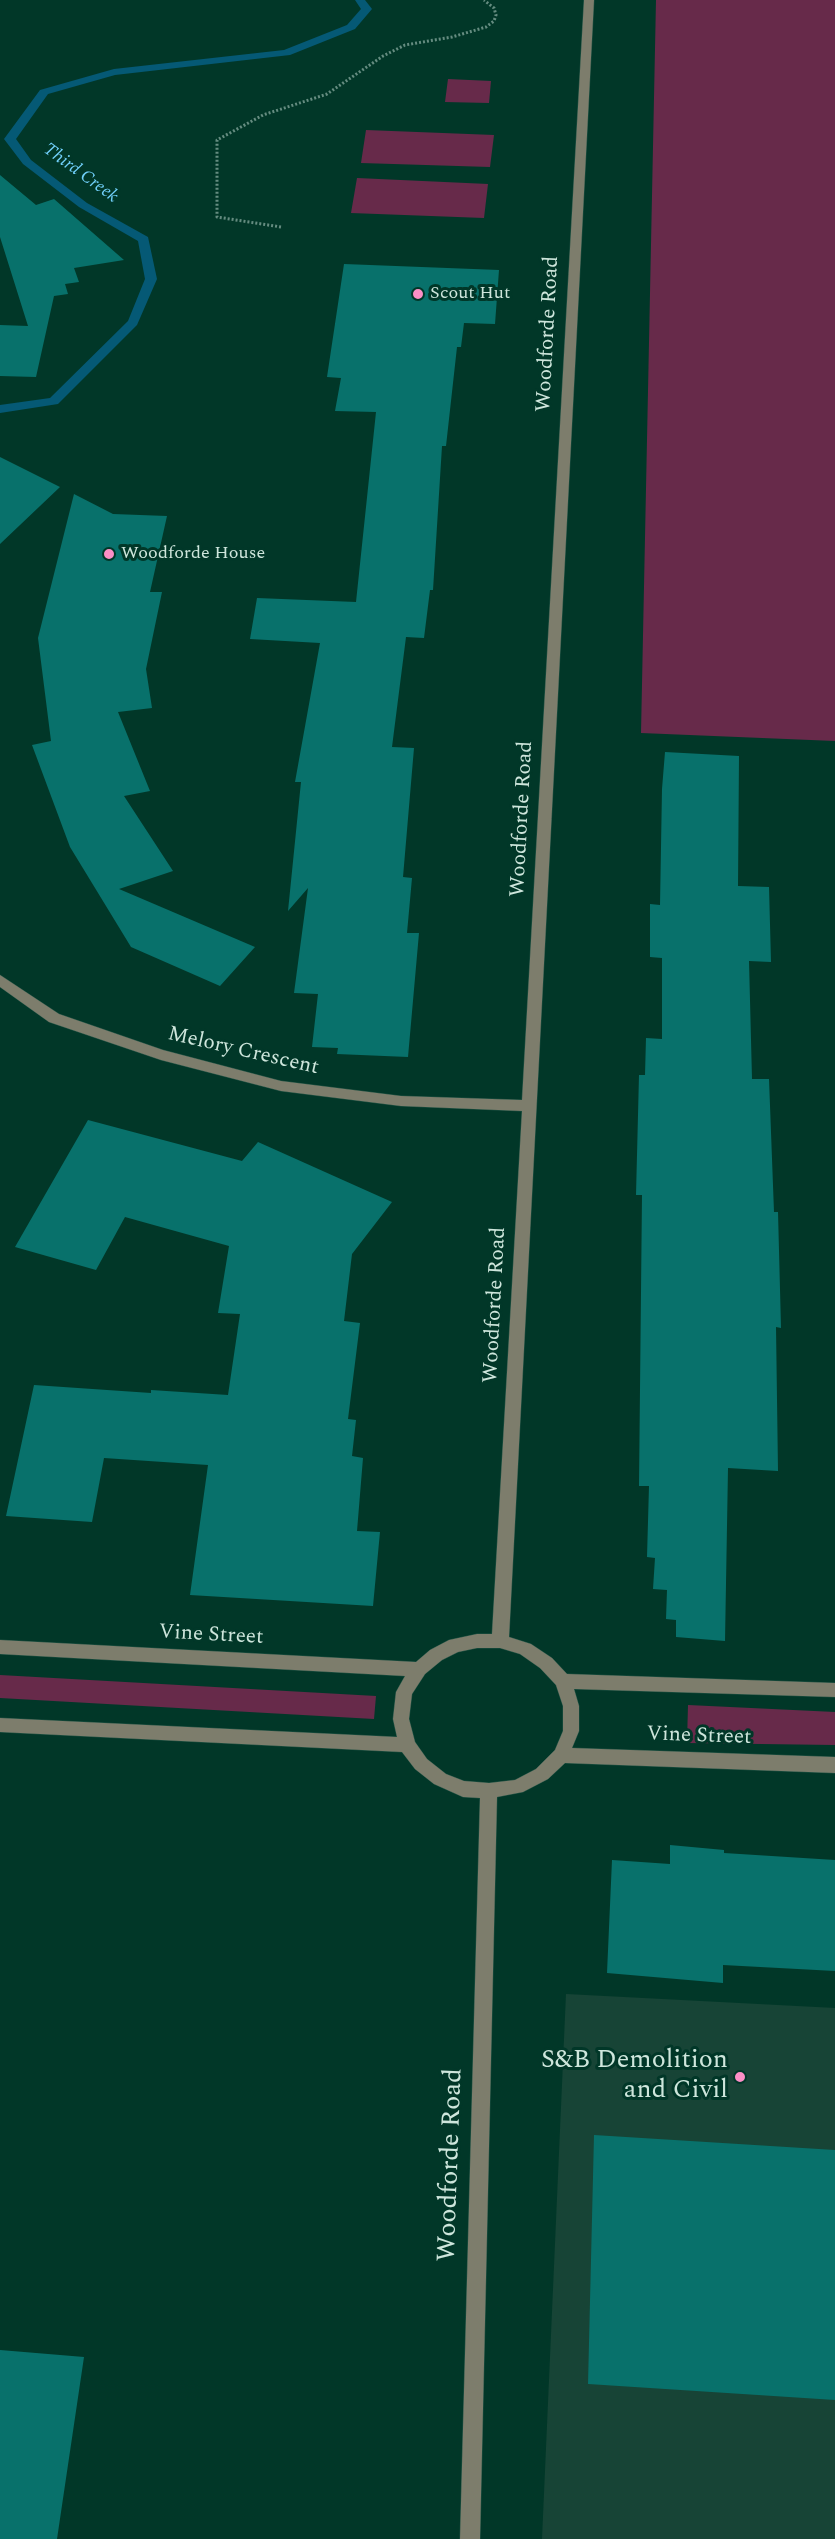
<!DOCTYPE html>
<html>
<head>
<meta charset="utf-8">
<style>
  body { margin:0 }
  canvas { display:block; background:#013728 }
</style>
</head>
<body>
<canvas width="835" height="2539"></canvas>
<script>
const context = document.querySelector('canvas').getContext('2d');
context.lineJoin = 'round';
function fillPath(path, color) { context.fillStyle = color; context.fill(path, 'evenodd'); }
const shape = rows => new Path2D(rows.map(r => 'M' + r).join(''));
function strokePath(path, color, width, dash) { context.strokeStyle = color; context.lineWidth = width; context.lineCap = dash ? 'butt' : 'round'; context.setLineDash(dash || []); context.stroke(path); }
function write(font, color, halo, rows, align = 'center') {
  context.font = font + ' Spectral,serif'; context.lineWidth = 6; context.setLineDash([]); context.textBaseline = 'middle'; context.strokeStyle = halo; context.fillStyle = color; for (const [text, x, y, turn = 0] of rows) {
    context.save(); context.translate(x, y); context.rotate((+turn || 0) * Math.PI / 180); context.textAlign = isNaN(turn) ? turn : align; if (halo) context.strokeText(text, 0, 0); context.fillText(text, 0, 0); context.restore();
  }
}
const built = shape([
  [566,1994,835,2008,835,2539,542,2539]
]);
const green = shape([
  [656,0,835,0,835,741,641,733],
  [448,79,491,81,489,103,445,102],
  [366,130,494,135,490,167,361,163],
  [357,178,488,184,484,218,351,213],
  [0,1675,376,1696,374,1719,0,1698],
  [688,1705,835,1712,835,1745,687,1743]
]);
const stream = shape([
  [355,0,365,0,372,9,355,29,290,55,115,75,48,94,16,139,31,160,87,203,148,237,157,279,137,325,58,404,0,413,0,405,50,398,128,321,145,279,138,241,79,207,23,164,4,139,40,90,114,69,284,50,347,25,361,9,355,0]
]);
const building = shape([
  [0,175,36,205,54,199,124,260,74,268,79,282,65,284,68,294,54,296,36,377,0,376,0,325,28,326,0,237],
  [344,264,499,270,495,324,464,323,461,347,457,347,446,446,442,446,433,590,430,590,424,638,406,637,392,747,414,748,403,877,412,878,407,933,419,933,408,1057,337,1054,338,1048,312,1047,318,994,294,993,308,888,288,911,301,782,295,782,320,643,250,639,257,598,356,602,376,412,335,411,341,378,327,377],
  [0,457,60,487,0,544],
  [74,494,113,514,167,516,150,592,162,592,146,669,152,708,118,712,150,791,124,796,173,871,119,889,255,947,220,986,131,947,70,847,32,745,51,741,38,638],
  [665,752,739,756,738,886,769,887,771,962,749,961,752,1079,769,1079,774,1212,778,1212,781,1328,776,1327,778,1471,728,1468,725,1641,676,1637,676,1620,666,1619,667,1590,653,1589,655,1558,647,1557,649,1486,639,1486,642,1195,636,1195,639,1075,645,1075,646,1038,662,1039,662,958,650,957,650,904,660,905,662,789],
  [88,1120,242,1161,258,1142,392,1202,352,1254,344,1321,360,1323,348,1419,356,1420,352,1456,363,1458,357,1531,380,1532,373,1606,190,1595,208,1465,104,1458,92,1522,6,1516,34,1385,151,1393,151,1390,228,1395,240,1314,218,1313,229,1246,125,1217,96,1270,15,1247],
  [670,1845,724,1850,724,1853,835,1860,835,1971,723,1965,723,1983,607,1973,612,1860,670,1864],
  [594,2135,835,2150,835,2400,588,2384],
  [0,2350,84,2357,57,2539,0,2539]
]);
const path = shape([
  [281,227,217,217,217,140,263,115,327,94,383,56,405,45,452,37,486,27,494,21,496,15,494,8,484,0]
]);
const minor = shape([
  [584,0,594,0,509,1637,531,1644,552,1658,567,1674,835,1683,835,1697,574,1689,579,1706,579,1731,572,1748,835,1757,835,1773,565,1763,548,1779,523,1792,497,1797,480,2539,460,2539,480,1798,463,1797,434,1784,415,1769,402,1752,0,1732,0,1718,397,1737,393,1719,396,1692,405,1676,0,1654,0,1640,416,1662,430,1650,449,1640,477,1634,492,1634,522,1111,401,1106,281,1091,161,1060,49,1022,0,987,0,975,59,1014,163,1050,281,1081,401,1096,522,1100,584,0],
  [477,1648,500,1648,520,1654,540,1668,556,1685,563,1706,563,1731,555,1750,536,1769,515,1780,489,1783,464,1781,446,1774,427,1759,415,1742,409,1719,412,1694,425,1674,442,1660,458,1652,477,1648]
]);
const markers = [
  [418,294,6,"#fb8fc6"],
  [109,554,6,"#fb8fc6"],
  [740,2077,6,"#fb8fc6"]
];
const farWaternames = [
  ["Third Creek",80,174,36]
];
const farPoinames = [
  ["Scout Hut",430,294],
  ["Woodforde House",121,554]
];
const streetNames = [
  ["Woodforde Road",549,334,-87],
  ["Woodforde Road",523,819,-87],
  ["Melory Crescent",243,1052,13],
  ["Woodforde Road",496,1305,-87],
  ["Vine Street",211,1636,3],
  ["Vine Street",699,1737,2]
];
const nearPoinames = [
  ["S&B Demolition",728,2062],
  ["and Civil",728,2092]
];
const nearStreetnames = [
  ["Woodforde Road",452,2165,-88]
];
fillPath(built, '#174436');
fillPath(green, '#672a4a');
fillPath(stream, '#055975');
fillPath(building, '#08716b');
strokePath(minor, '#225345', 1);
strokePath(path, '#658c80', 3, [2, 2]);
fillPath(minor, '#7d7d6c');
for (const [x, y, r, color] of markers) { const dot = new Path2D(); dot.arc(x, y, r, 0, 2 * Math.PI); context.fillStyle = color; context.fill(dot); strokePath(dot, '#013728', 2); }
write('italic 18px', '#70cff9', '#013728', farWaternames);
write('18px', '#cee6dc', '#013728', farPoinames, 'left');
write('21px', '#cee6dc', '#013728', streetNames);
write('26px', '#cee6dc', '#013728', nearPoinames, 'right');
write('26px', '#cee6dc', '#013728', nearStreetnames);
</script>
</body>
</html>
